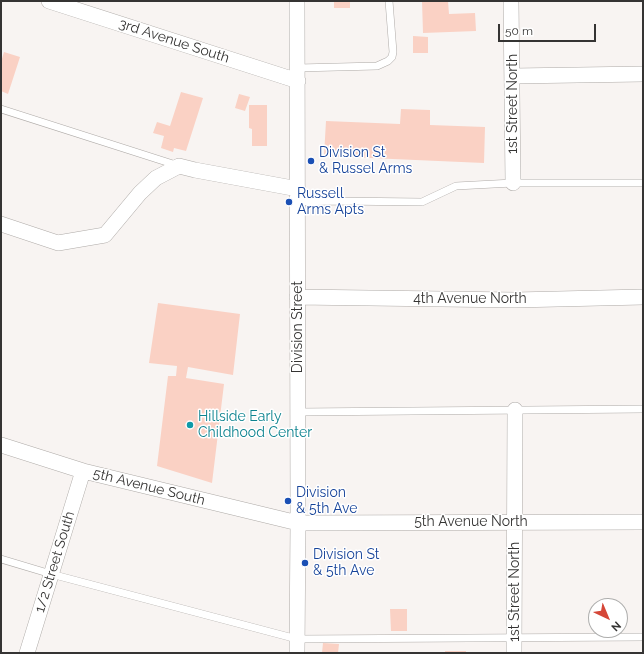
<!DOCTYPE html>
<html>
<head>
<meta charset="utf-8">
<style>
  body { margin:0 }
  #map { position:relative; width:644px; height:654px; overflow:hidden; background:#f8f4f2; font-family:Raleway,sans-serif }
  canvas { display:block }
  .frame { position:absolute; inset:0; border:2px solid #353433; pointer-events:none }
  .north { position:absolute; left:588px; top:598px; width:40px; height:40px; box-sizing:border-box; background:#fff; border:1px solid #aeaead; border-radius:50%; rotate:136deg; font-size:11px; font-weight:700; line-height:16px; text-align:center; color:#353433 }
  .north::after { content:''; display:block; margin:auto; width:14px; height:18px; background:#d54738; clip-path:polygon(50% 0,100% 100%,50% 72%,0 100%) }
  .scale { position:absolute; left:498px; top:24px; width:98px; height:18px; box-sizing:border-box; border:2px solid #353433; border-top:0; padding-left:5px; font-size:12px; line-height:14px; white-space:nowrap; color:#353433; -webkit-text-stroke:3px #fff; paint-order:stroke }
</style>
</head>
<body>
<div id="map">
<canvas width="644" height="654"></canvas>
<div class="frame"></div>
<div class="north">N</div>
<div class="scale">50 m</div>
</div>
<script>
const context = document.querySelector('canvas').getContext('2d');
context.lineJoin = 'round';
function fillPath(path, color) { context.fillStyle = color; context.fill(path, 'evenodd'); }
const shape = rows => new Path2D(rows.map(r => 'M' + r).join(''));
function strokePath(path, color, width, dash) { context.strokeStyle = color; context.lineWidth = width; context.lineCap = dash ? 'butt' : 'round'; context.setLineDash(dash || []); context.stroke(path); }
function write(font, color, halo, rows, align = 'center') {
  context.font = font + ' Raleway,sans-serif'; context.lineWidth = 3; context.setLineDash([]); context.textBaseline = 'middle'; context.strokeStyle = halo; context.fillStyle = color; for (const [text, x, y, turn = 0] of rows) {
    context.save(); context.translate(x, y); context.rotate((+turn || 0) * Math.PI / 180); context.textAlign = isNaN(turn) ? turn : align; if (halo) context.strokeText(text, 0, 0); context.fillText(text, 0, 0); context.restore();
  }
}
const building = shape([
  [334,1,350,1,350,8,334,8],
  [422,1,448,1,449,14,475,13,476,31,423,33],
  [413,36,428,37,428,53,413,53],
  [4,52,20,57,8,94,1,91,1,62],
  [181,92,203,98,186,151,174,148,173,152,161,148,164,136,153,133,157,122,170,126],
  [239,94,250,97,245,111,235,108],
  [249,105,267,105,267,146,252,146,252,129,249,128],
  [401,109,430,110,430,125,485,127,484,163,324,156,326,121,400,124],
  [158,303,240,314,233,375,188,367,186,378,224,384,212,483,157,466,168,376,176,376,177,366,149,363],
  [390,609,407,609,407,631,391,631],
  [323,643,339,644,338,653,322,653],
  [445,651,466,651,466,653,445,653]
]);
const lane = shape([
  [298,68,377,66,388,61,392,57,393,52,389,1],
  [1,109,176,165],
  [298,202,335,201,422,202,456,186,513,183,643,183],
  [298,412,643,409],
  [1,559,51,574,297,639,643,637]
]);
const street = shape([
  [49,1,298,81],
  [511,1,513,183],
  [513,76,643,74],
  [1,224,58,243,105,235,140,193,156,178,179,166,195,170,298,189],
  [297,297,515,300,643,297],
  [1,445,83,471,298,523,643,522],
  [27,653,83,471],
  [297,653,298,523,297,1],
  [514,653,515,410]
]);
const markers = [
  [311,161,4,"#1a4fb4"],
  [289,202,4,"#1a4fb4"],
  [190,425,4,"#0f9aa8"],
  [288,501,4,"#1a4fb4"],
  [305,563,4,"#1a4fb4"]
];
const streetNames = [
  ["3rd Avenue South",174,41,18],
  ["1st Street North",513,104,-90],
  ["4th Avenue North",470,299],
  ["Division Street",298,327,-90],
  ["5th Avenue South",149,487,14],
  ["5th Avenue North",471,522],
  ["1/2 Street South",55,562,-73],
  ["1st Street North",515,592,-90]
];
const transitNames = [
  ["Division St",319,153],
  ["& Russel Arms",319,169],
  ["Russell",297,194],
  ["Arms Apts",297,210],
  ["Division",296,493],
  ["& 5th Ave",296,509],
  ["Division St",313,555],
  ["& 5th Ave",313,571]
];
const cultureNames = [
  ["Hillside Early",198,417],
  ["Childhood Center",198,433]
];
fillPath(building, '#fad1c4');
strokePath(lane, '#aeaaa7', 8);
strokePath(street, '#aeaaa7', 16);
strokePath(lane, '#fff', 7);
strokePath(street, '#fff', 15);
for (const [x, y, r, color] of markers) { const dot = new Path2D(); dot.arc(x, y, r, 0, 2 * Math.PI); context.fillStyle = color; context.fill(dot); strokePath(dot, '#fff', 1.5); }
write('14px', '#353433', '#fff', streetNames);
write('14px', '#164399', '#fff', transitNames, 'left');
write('14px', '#0d838f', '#fff', cultureNames, 'left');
</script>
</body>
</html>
